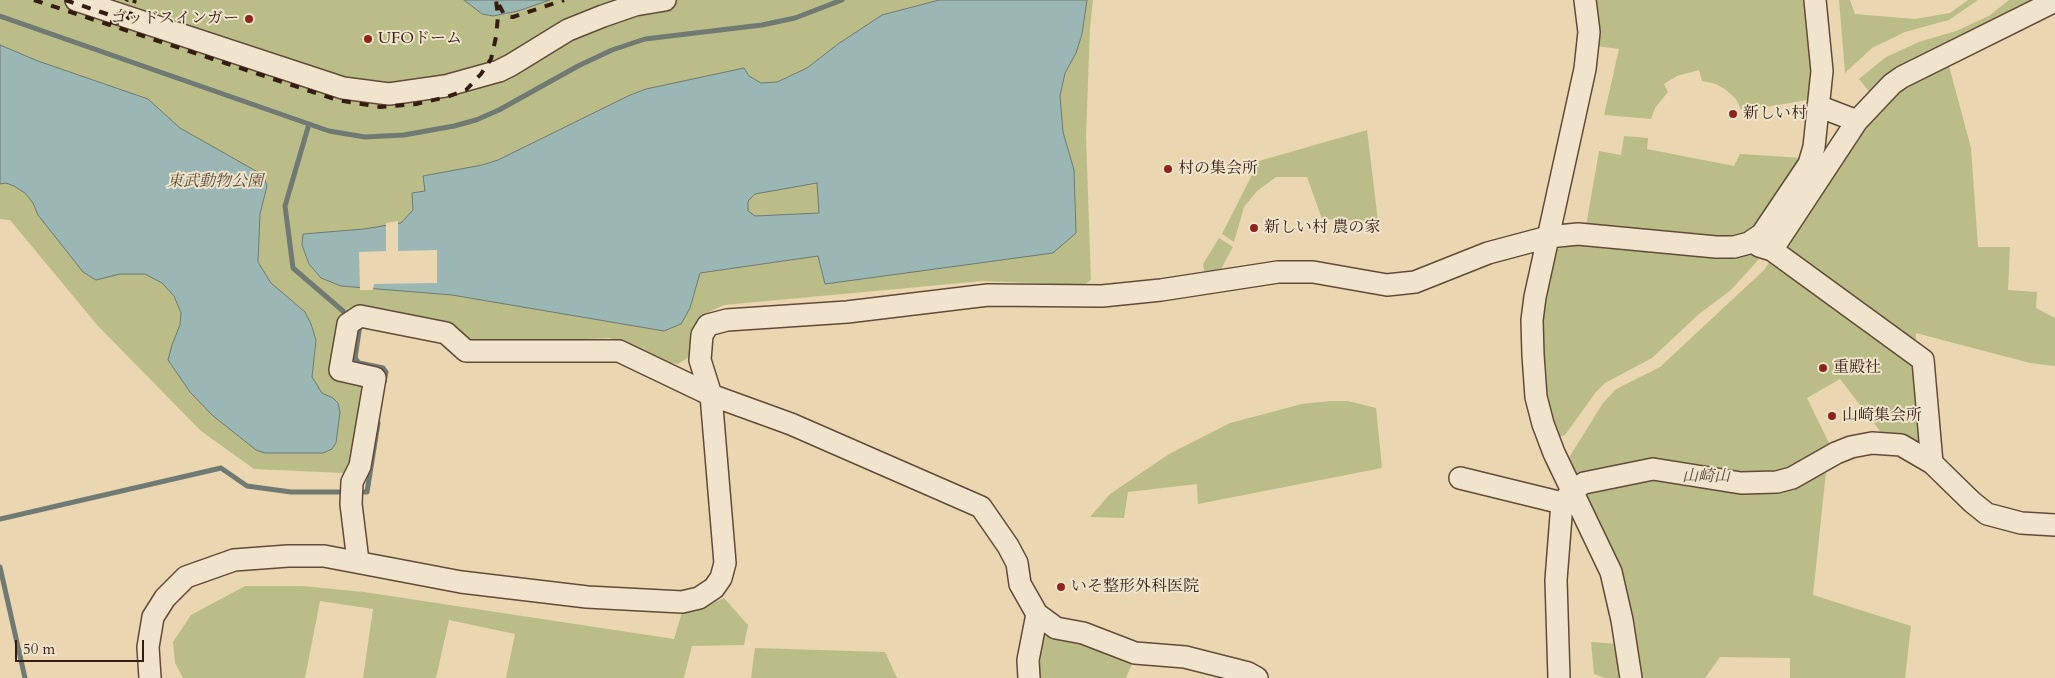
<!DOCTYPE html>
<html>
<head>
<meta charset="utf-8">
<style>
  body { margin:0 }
  #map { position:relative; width:2055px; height:678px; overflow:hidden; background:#ead6b1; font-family:Cardo,serif }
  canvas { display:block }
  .scale { position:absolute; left:15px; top:640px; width:129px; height:22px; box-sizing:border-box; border:2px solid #341c11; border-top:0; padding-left:6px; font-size:15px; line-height:18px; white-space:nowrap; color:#341c11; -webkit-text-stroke:4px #f1e4cc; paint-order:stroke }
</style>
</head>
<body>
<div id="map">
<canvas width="2055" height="678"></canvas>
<div class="scale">50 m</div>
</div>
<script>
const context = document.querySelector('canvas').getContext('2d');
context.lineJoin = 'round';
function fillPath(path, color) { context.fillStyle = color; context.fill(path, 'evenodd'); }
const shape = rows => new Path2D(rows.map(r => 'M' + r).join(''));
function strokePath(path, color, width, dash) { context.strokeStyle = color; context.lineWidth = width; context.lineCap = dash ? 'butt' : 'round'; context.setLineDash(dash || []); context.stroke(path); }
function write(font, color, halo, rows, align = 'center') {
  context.font = font + ' Cardo,"Noto Serif JP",serif'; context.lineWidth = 4; context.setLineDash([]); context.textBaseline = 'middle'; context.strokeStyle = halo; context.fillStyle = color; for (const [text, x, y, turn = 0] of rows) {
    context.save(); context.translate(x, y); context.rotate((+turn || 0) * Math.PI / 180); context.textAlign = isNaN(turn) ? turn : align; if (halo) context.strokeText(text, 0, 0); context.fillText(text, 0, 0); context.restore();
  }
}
const green = shape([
  [0,0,1093,0,1090,28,1086,137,1091,280,1084,285,983,281,724,305,700,316,692,334,689,357,678,364,667,362,610,338,469,344,448,326,348,308,337,371,371,380,357,464,344,473,254,469,201,431,98,326,10,220,0,219],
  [1595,0,1809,0,1813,99,1742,111,1736,99,1726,90,1716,84,1702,81,1699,70,1677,76,1664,84,1668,92,1655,108,1651,119,1604,115,1619,49,1597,46],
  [1839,0,1850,0,1855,14,1915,19,1950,13,1968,0,1978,0,1949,20,1905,32,1872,48,1845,73],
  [2009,0,2043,0,1871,94,1859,79,1886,57,1919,42,1956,31,1989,16],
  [1949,66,1971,148,1978,247,2010,247,2008,290,2037,292,2036,308,2055,318,2055,366,2030,363,1916,333,1915,363,1924,444,1919,448,1883,435,1840,379,1807,398,1829,443,1813,595,1911,626,1905,678,1790,678,1790,658,1720,657,1705,678,1639,678,1566,467,1570,456,1603,403,1616,389,1660,367,1764,270,1863,126,1886,101,1907,85],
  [1367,130,1378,221,1322,219,1307,177,1276,177,1257,191,1244,207,1234,242,1222,234,1259,161],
  [1624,136,1648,138,1647,149,1734,166,1740,154,1804,158,1755,230,1736,239,1586,226,1599,151,1621,155],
  [1219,238,1233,247,1221,269,1208,272,1204,271,1203,264],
  [1586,243,1759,252,1760,258,1731,290,1699,314,1652,358,1605,383,1596,392,1565,435,1559,437,1546,392,1541,326,1545,296,1556,249],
  [1330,401,1348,401,1376,408,1382,468,1198,504,1197,484,1128,492,1124,518,1090,517,1110,494,1169,454,1230,423,1302,404],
  [245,586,302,586,364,592,674,639,682,612,705,607,724,598,748,625,744,645,692,646,684,678,506,678,515,634,449,620,436,678,363,678,373,609,320,601,305,678,183,678,175,663,173,642,191,615],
  [1041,635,1087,639,1134,659,1126,678,1035,678],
  [1591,642,1618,644,1623,678,1605,678,1594,674],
  [755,648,885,652,897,678,751,678]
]);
const water = shape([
  [464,0,550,0,518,11,493,16,482,14,464,0],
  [939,0,1087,0,1082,34,1076,53,1065,73,1060,96,1063,132,1074,170,1076,233,1053,253,825,284,818,256,700,273,690,308,681,324,664,331,452,295,341,286,321,278,309,264,302,245,303,234,364,229,401,223,413,210,412,193,425,191,423,176,482,165,498,160,628,96,646,89,744,68,749,76,761,83,777,82,807,68,838,44,882,15,939,0],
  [817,183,819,213,755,216,748,211,748,201,755,194,817,183],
  [0,45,38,61,148,99,180,128,263,175,267,186,260,214,258,262,271,283,305,312,311,324,316,340,312,377,322,393,333,398,338,403,340,412,336,443,332,449,323,453,265,453,256,450,212,415,190,392,168,360,172,345,180,325,181,313,174,296,162,283,145,274,120,274,96,280,83,272,38,215,33,203,25,193,14,186,6,183,0,184,0,45]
]);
const pier = shape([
  [398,221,398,251,437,250,437,283,374,284,373,290,360,290,359,252,386,251,386,223]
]);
const stream = shape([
  [0,16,329,131,365,137,404,135,454,126,476,120,499,110,578,66,612,50,645,39,762,25,795,18,842,0],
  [309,124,285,206,293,268,343,311],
  [358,323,360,325,355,358,359,363,383,368,386,372,384,382],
  [364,492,367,492,378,423],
  [0,519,221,468,247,486,291,492,345,492],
  [0,567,25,678]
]);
const minor = shape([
  [76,0,343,88,389,94,445,86,499,71,511,65,568,30,603,16,635,5,665,0],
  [1585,0,1589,32,1585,69,1535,297,1532,320,1533,355,1536,397,1543,424,1554,453,1611,572,1622,620,1631,678],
  [1818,106,1857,121],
  [1759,246,1772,250,1923,360,1932,463],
  [1772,250,1857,121,1892,84,1902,77,2055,1],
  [1460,478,1562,503],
  [358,561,351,504,352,482,360,466,375,378,340,370,348,324,360,316,446,333,466,351,619,351,711,395,791,424,981,507,1008,546,1017,563,1020,584,1037,614,1056,628,1083,633,1135,653,1185,657,1248,673,1257,678],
  [150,678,148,647,153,617,165,598,186,577,234,560,288,556,324,556,461,582,587,597,682,602,699,598,714,588,721,578,725,563,711,395,700,360,702,335,708,325,727,320,847,312,988,295,1102,296,1161,290,1278,272,1313,272,1387,285,1415,282,1488,253,1548,237,1578,234,1716,247,1734,247,1749,243,1762,234,1809,164,1814,147,1822,71,1815,0],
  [1029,678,1028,660,1037,614],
  [1559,678,1556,580,1562,503,1573,490,1584,483,1653,469,1741,483,1777,482,1792,478,1836,453,1851,447,1872,443,1901,445,1932,463,1972,502,1987,514,2021,523,2055,525]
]);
const rail = shape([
  [34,0,337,100,380,107,416,104,447,97,466,90,481,74,491,59,496,37,498,16,496,0],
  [65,0,113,16,121,13,127,0],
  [499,5,505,16,513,17,564,0],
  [110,22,120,23,125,21,130,16,135,0]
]);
const markers = [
  [249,19,5,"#8f2418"],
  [368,39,5,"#8f2418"],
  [1733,114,5,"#8f2418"],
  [1168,169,5,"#8f2418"],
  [1254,228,5,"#8f2418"],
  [1823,368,5,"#8f2418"],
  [1832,416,5,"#8f2418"],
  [1061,587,5,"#8f2418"]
];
const poiNames = [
  ["ゴッドスインガー",239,19,"right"],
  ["UFOドーム",378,39],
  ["新しい村",1743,114],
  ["村の集会所",1178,169],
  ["新しい村 農の家",1264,228],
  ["重殿社",1833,368],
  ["山崎集会所",1842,416],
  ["いそ整形外科医院",1071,587]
];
const parkNames = [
  ["東武動物公園",215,182],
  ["山崎山",1706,477]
];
fillPath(green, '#bbbd89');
fillPath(water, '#9ab7b4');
strokePath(water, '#717973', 1);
fillPath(pier, '#ead6b1');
strokePath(stream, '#717973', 5);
strokePath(minor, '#624a39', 24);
strokePath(minor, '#f1e4cc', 21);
strokePath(rail, '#341c11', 4, [9, 9]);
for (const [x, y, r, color] of markers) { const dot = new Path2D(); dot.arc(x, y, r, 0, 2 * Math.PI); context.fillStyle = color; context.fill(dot); strokePath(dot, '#f1e4cc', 2); }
write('16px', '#341c11', '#f1e4cc', poiNames, 'left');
write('italic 16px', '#5c4c35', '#f1e4cc', parkNames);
</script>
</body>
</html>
